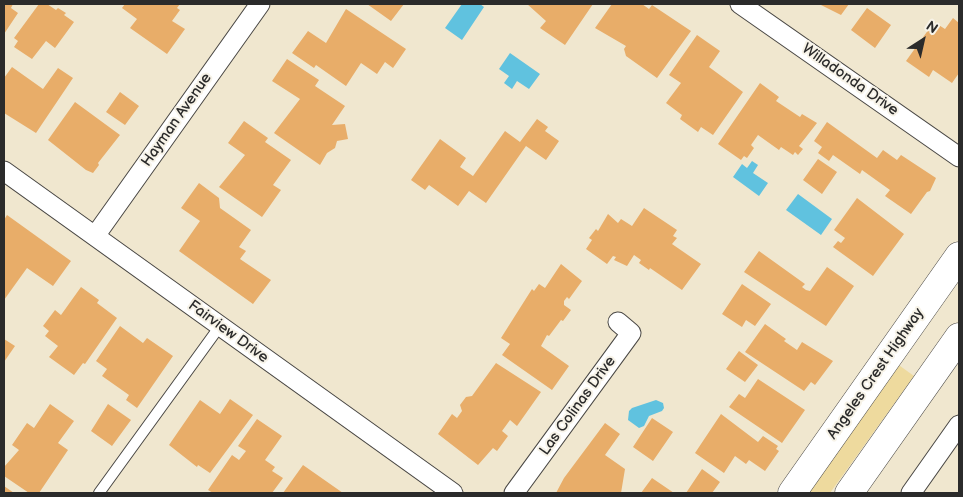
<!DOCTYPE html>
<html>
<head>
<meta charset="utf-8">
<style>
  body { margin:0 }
  #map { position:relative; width:963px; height:497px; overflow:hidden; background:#f0e7cf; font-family:"Balsamiq Sans",sans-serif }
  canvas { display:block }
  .frame { position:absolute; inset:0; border:5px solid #2b2b2b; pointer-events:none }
  .north { position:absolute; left:898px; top:15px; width:50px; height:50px; -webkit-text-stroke:4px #f7f3e8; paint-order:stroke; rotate:35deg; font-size:14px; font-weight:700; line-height:20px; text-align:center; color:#2b2b2b }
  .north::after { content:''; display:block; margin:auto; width:18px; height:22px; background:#2b2b2b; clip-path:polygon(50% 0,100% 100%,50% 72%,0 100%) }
</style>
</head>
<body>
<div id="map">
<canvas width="963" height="497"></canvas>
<div class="frame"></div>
<div class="north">N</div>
</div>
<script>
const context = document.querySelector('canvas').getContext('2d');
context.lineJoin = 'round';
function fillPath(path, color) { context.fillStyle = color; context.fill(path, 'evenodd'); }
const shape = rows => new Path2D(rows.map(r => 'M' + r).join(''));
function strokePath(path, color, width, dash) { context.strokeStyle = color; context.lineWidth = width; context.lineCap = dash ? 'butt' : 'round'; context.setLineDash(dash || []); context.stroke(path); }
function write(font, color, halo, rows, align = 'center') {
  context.font = font + ' "Balsamiq Sans",sans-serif'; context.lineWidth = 4; context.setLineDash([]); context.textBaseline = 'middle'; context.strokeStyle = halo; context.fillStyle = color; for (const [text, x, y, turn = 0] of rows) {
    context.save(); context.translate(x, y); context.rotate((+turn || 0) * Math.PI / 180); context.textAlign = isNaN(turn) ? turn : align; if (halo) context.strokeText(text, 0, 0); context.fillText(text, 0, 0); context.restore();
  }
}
const sand = shape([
  [896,363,914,376,830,493,805,493]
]);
const water = shape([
  [462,4,480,4,484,7,462,40,445,28],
  [510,53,540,74,529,89,517,81,512,89,504,83,509,76,499,69],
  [752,161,758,165,753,173,768,183,759,196,733,177,742,164,747,168],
  [798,194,832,219,821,235,786,210],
  [656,400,663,403,664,408,662,411,649,416,644,426,639,428,628,420,629,411,632,408]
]);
const building = shape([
  [4,4,13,4,11,8,18,13,4,34],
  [39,4,47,4,56,10,58,8,66,13,64,15,74,22,55,48,46,41,32,59,14,47,18,41,14,38],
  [125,4,180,4,177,8,180,10,172,21,185,29,167,54,130,28,137,19,122,8],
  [367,4,404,4,391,21],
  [527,4,593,4,565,45,540,28,546,21],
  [612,4,642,4,649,9,652,5,691,31,657,78,626,56,624,49,626,46,595,28],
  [819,4,849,4,841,15],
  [867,8,891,25,875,48,851,30],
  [346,9,406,49,393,68,385,62,377,74,361,63,346,86,316,65,314,68,292,53,308,31,326,43],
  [953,18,959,23,959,73,952,83,933,70,929,77,906,61,934,22,945,29],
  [697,35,720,51,709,67,743,92,713,135,701,127,698,132,680,119,682,115,666,103,681,83,669,75],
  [287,59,319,80,315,86,345,106,332,125,345,124,348,139,337,141,335,148,327,153,320,165,274,133,300,99,272,81],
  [12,67,43,89,58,68,73,78,36,133,4,113,4,78],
  [760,83,779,97,776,101,800,117,802,114,817,123,799,146,803,149,798,155,795,152,793,155,781,147,779,150,758,135,751,145,754,148,747,158,744,156,741,160,718,144],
  [120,92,139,106,125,125,106,112],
  [75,102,120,135,98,163,99,165,93,173,86,170,48,140],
  [537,119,548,127,545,131,559,141,546,160,526,146,486,203,469,191,458,206,429,185,425,190,411,180,440,139,466,158,460,167,473,176,505,131,520,142],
  [244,121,268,138,265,142,291,160,273,185,281,190,262,217,219,187,245,155,228,143],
  [827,122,877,158,883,150,897,160,901,155,936,178,930,191,927,192,911,214,885,196,890,190,862,170,860,174,833,155,829,161,818,153,822,147,814,141],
  [818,159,837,172,822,194,803,180],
  [199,183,219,198,220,208,251,230,239,247,246,251,240,259,271,280,253,304,179,251,200,221,181,208],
  [857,198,904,234,873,276,833,247,838,241,841,243,845,238,834,230],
  [644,208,677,230,673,236,677,238,672,244,701,264,682,290,650,268,649,270,639,263,641,260,634,255,627,266,614,260,616,257,613,256,607,264,586,249,592,240,589,238,596,229,598,231,608,214,618,223,621,219,632,226],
  [7,215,71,261,53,286,27,268,4,300,4,220],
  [759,251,805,284,802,287,806,290,810,291,827,267,854,286,826,326,744,272],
  [561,264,582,281,569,299,567,297,564,301,564,305,571,310,563,321,561,320,549,336,547,335,541,346,569,366,552,390,502,355,510,344,501,338,532,289,534,291,539,284,545,288],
  [742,284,771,304,755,326,746,320,742,327,722,314],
  [81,287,99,300,97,303,117,318,85,364,83,363,74,375,49,357,58,346,45,336,49,331,43,326,55,310,61,315],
  [765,324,786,339,784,341,797,350,802,342,833,361,815,385,811,382,804,391,745,352],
  [120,326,143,343,147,338,173,356,137,408,126,400,129,395,102,376,107,369,96,361],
  [4,339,15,346,4,362],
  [739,351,758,365,745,382,726,369],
  [496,363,541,392,517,426,510,420,502,431,508,436,497,451,493,448,478,465,438,434,452,414,457,418,462,411,460,405,466,397,472,396],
  [758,379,805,410,782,443,729,407,739,394,745,398],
  [230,399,253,415,210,473,198,465,197,467,169,445,200,400,220,414],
  [50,404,74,421,58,443,68,450,39,493,29,493,4,476,4,467,19,450,12,445,27,423,34,428],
  [108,404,131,420,112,446,91,431],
  [721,414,758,442,763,436,778,446,776,449,779,451,765,471,749,460,746,464,735,456,724,473,695,453],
  [652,418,673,432,653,461,633,447],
  [257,419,282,436,265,460,275,467,272,471,283,478,272,493,213,493,208,490,232,455,239,460,246,451,238,446],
  [605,423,620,434,605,455,625,469,621,493,556,493,564,478],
  [303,465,343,493,283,493],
  [702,469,720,482,712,493,686,493],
  [652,478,674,493,641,493],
  [4,486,14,493,4,493]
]);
const service = shape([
  [99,493,220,326]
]);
const minor = shape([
  [740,4,959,157],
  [4,171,453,493],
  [95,236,260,4],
  [514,493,631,333,618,322],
  [911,493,959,425]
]);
const primary = shape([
  [792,493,959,256],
  [849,493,959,337]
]);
const streetNames = [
  ["Willadonda Drive",850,80,35],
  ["Hayman Avenue",177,120,-55],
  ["Fairview Drive",228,332,36],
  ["Angeles Crest Highway",876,374,-55],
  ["Las Colinas Drive",578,406,-54]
];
fillPath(sand, '#eeda9e');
fillPath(water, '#60c2df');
fillPath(building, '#e8ad69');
strokePath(service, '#494744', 12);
strokePath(minor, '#494744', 21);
strokePath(primary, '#494744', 29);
strokePath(service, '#fff', 10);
strokePath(minor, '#fff', 19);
strokePath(primary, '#fff', 28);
write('15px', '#2b2b2b', '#f7f3e8', streetNames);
</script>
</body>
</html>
